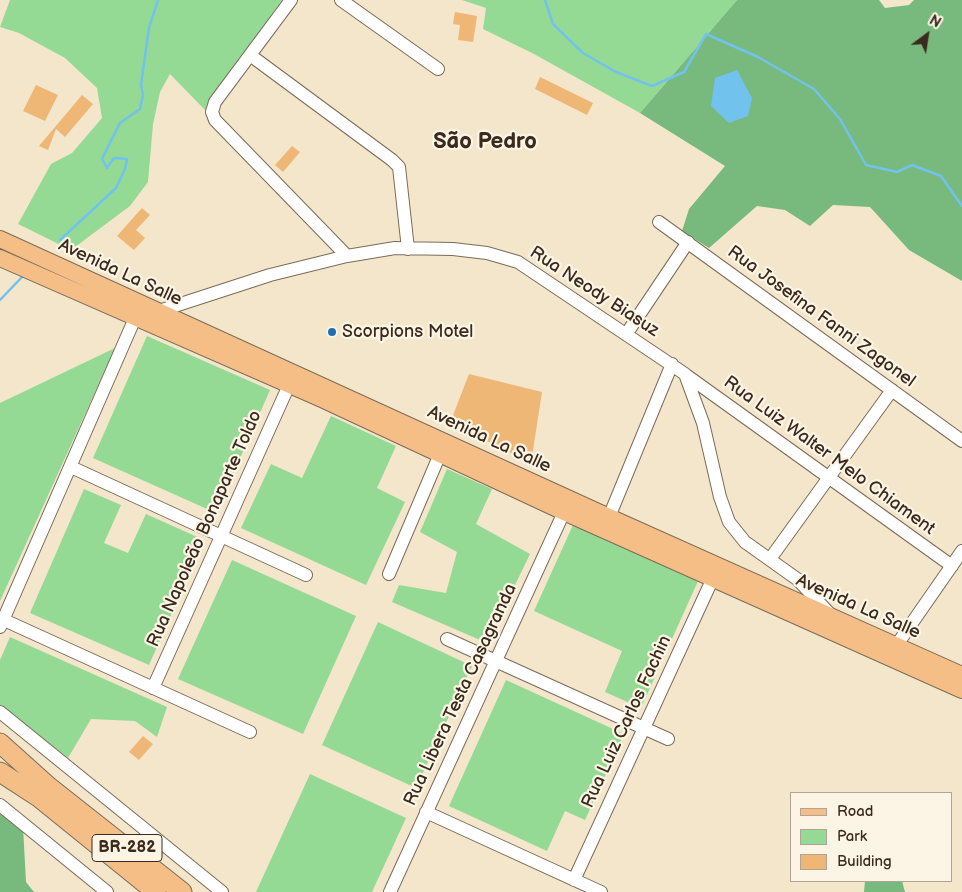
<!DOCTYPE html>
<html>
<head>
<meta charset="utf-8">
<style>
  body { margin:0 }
  #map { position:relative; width:962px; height:892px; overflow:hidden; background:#f3e6ca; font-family:"Balsamiq Sans",sans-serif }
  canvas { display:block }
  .legend { position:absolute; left:790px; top:792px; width:162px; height:90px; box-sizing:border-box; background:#fcf5e5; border:1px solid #afa495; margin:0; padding:6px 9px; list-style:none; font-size:15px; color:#3b2a1e }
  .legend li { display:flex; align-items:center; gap:10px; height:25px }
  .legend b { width:25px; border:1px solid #afa495 }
  .north { position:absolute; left:902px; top:10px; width:50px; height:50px; -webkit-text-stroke:4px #fcf5e5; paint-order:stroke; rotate:31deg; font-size:14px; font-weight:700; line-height:20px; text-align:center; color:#3b2a1e }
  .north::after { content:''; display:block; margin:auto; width:18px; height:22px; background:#3b2a1e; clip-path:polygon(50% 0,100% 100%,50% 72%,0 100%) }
</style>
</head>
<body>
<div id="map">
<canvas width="962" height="892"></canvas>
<ul class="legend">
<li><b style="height:6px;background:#f5be86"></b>Road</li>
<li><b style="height:14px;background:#95da94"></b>Park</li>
<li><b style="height:14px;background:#eeb776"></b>Building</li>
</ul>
<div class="north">N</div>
</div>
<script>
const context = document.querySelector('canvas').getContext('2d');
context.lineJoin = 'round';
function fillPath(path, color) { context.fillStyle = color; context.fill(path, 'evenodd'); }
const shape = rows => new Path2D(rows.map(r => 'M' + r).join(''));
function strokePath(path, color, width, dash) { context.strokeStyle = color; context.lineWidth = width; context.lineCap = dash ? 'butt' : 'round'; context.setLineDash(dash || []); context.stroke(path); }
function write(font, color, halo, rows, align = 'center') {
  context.font = font + ' "Balsamiq Sans",sans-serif'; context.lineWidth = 4.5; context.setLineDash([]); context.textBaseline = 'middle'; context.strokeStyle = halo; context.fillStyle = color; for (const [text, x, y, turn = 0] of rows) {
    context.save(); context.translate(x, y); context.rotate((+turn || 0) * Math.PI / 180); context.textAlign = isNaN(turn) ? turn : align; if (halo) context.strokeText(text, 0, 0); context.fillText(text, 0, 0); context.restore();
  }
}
const green = shape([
  [10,0,282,0,207,105,206,111,170,74,160,92,153,124,148,182,130,206,71,250,18,224,51,164,72,153,102,118,97,88,65,58,19,33,0,27],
  [462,0,737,0,640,113,534,54,483,29,486,8],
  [147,336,270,390,216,513,93,458],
  [115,348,0,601,0,403],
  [331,416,396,446,377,488,405,502,366,585,241,528,271,464,302,478],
  [447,469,492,489,476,524,530,554,487,643,392,602,399,585,446,593,457,552,420,532],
  [84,489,121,505,104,543,128,553,146,514,204,540,149,665,30,613],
  [573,525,698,581,641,708,605,692,622,651,534,611],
  [232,560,356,616,303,734,178,679],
  [378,622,472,666,416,788,322,745],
  [10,637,167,707,157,737,135,721,91,719,68,758,0,705,0,660],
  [506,680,624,734,585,820,565,811,547,851,449,806],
  [310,774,406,818,372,892,256,892]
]);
const forest = shape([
  [737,0,879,0,885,8,909,5,914,0,962,0,962,281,909,250,870,207,833,205,810,226,785,210,757,206,709,248,682,231,689,209,725,166,640,113],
  [0,814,23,827,26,882,34,892,0,892],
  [865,881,902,881,905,892,864,892]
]);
const water = shape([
  [737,70,752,98,748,116,729,123,711,106,715,78]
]);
const stream = shape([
  [545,0,553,24,583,53,616,72,652,86,684,72,706,34,758,57,814,89,840,119,866,165,897,172,912,165,941,176,962,206],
  [60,240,116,188,125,169,127,159,114,158,107,168,102,159,120,123,140,109,143,95,141,85,149,28,158,0],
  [0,300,23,276]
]);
const building = shape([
  [455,12,477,16,473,42,458,40,460,25,453,24],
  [540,77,593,103,587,115,535,89],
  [36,85,58,95,45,121,23,111],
  [82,95,93,104,65,137,56,129,48,150,39,146],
  [292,146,300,152,283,172,275,165],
  [142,208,150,215,136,230,145,238,134,250,117,236],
  [469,374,542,392,531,463,450,423],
  [143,736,153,744,139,760,129,752]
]);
const minor = shape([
  [291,0,215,102,212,112,215,120,347,256],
  [341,0,438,69],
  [250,55,392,160,399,167,408,249],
  [659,222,962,441],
  [156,312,270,275,347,256,395,248,453,249,487,253,518,262,685,374,703,423,720,497,729,522,745,542,797,579,830,614],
  [627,333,688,242],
  [686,375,952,566],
  [71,467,306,575],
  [609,517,672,364],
  [770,559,892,390],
  [389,574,440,454],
  [4,620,250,732],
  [0,627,139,309],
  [447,639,668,739],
  [896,646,962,551],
  [153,688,289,385],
  [0,712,222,892],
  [0,805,107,892],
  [426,812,601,892],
  [574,880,713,578],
  [390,892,564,512]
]);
const major = shape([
  [0,239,609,517,962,675],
  [0,258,324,400,564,512,962,690]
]);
const highway = shape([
  [0,743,49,787,182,892],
  [0,772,40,798,156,892]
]);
const markers = [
  [332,332,5,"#1f6fb2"]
];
const shields = [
  [127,848,70]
];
const shieldNames = [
  ["BR-282",127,848]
];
const streetNames = [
  ["Avenida La Salle",120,273,25],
  ["Rua Neody Biasuz",594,292,33],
  ["Rua Josefina Fanni Zagonel",821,317,36],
  ["Avenida La Salle",489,440,25],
  ["Rua Luiz Walter Melo Chiament",829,456,36],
  ["Rua Napoleão Bonaparte Toldo",205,529,-66],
  ["Avenida La Salle",858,607,24],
  ["Rua Libera Testa Casagranda",461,695,-65],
  ["Rua Luiz Carlos Fachin",627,722,-65]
];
const poiNames = [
  ["Scorpions Motel",342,332]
];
const districtNames = [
  ["São Pedro",485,142]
];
fillPath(green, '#95da94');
fillPath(forest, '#78ba7e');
fillPath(water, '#71c2ec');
strokePath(stream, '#71c2ec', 2.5);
fillPath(building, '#eeb776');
strokePath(minor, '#7b6c5a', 14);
strokePath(major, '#7b6c5a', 18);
strokePath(highway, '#7b6c5a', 21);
strokePath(minor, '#fff', 12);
strokePath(major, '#f5be86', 16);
strokePath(highway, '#f5be86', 19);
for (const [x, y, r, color] of markers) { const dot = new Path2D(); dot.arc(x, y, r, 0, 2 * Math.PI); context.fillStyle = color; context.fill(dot); strokePath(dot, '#fcf5e5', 2); }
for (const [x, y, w] of shields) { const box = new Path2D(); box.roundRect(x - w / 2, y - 13.5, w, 27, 4); context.fillStyle = '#fcf5e5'; context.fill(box); strokePath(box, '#3b2a1e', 1); }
write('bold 16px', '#3b2a1e', null, shieldNames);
write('18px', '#3b2a1e', '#fcf5e5', streetNames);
write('18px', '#3b2a1e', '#fcf5e5', poiNames, 'left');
write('bold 22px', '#3b2a1e', '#fcf5e5', districtNames);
</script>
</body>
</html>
